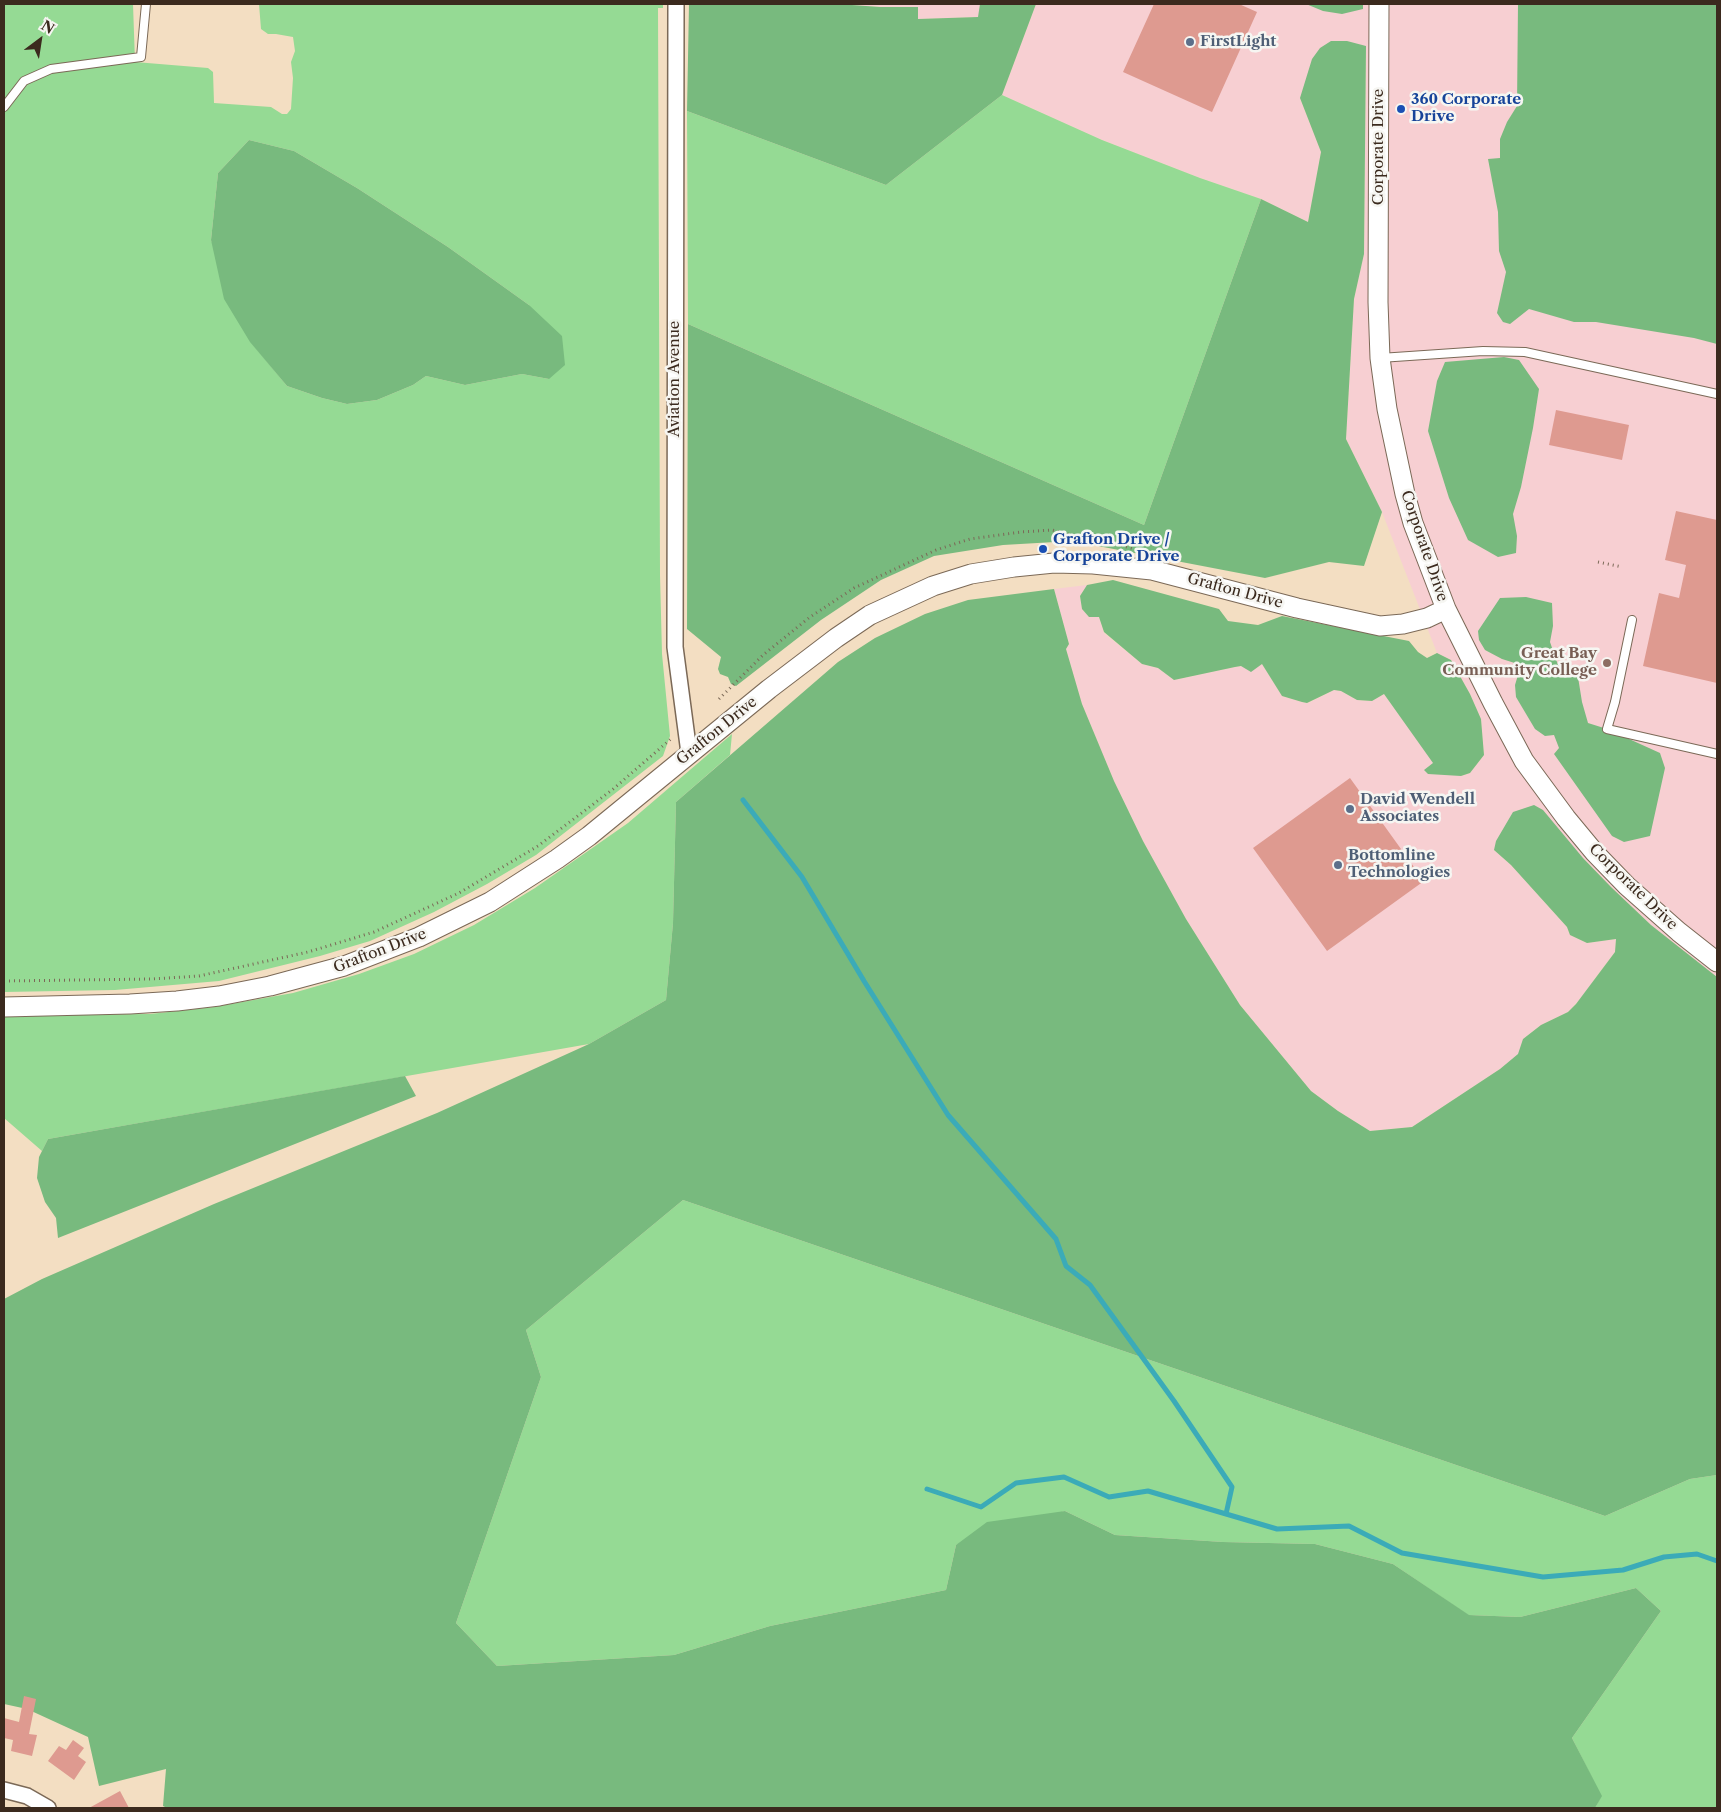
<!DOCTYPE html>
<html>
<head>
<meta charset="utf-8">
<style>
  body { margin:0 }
  #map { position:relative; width:1721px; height:1812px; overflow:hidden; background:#f3dec2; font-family:"Libre Caslon Text",serif }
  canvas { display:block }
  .frame { position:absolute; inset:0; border:5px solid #3b2a1e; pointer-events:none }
  .north { position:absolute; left:15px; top:15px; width:50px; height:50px; -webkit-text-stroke:4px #f6f6f2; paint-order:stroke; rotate:31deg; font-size:14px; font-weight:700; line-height:20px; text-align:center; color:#3b2a1e }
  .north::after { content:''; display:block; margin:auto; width:18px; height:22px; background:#3b2a1e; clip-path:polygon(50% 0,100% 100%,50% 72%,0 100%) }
</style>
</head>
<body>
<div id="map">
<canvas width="1721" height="1812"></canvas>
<div class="frame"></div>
<div class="north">N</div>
</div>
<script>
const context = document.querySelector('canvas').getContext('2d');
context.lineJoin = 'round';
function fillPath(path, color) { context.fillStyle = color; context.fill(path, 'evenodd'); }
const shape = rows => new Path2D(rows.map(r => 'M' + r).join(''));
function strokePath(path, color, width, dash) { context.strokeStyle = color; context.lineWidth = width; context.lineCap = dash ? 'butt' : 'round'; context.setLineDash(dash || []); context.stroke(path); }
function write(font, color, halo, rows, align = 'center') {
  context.font = font + ' "Libre Caslon Text",serif'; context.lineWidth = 5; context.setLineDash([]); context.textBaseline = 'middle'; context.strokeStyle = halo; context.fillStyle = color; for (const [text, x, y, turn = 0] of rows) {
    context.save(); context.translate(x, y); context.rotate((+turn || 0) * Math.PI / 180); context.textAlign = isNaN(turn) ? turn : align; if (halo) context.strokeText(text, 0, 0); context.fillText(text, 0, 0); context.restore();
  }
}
const built = shape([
  [838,4,980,4,979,17,918,19,918,7,880,7],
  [1036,4,1717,4,1717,977,1651,925,1611,887,1583,858,1494,850,1511,865,1567,927,1570,935,1587,943,1616,939,1615,952,1595,978,1588,990,1568,1012,1541,1025,1523,1039,1519,1054,1500,1069,1412,1127,1370,1131,1338,1111,1311,1091,1240,1005,1186,919,1143,841,1114,781,1082,704,1066,649,1069,644,1054,589,1087,585,1080,596,1082,609,1089,617,1099,617,1104,633,1142,664,1158,668,1174,680,1235,667,1262,664,1282,696,1302,702,1308,703,1334,690,1341,691,1357,700,1372,701,1384,694,1434,763,1461,776,1470,773,1484,755,1481,719,1470,694,1451,660,1437,653,1382,512,1346,439,1354,299,1364,254,1366,46,1300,98,1321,152,1308,222,1261,199,1200,178,1102,140,1002,95]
]);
const green = shape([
  [4,4,133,4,135,62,208,68,213,72,214,103,271,107,282,114,287,114,291,109,293,78,291,62,295,51,293,37,276,34,268,34,261,29,259,4,663,4,663,8,658,8,660,575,662,654,670,736,663,756,536,855,487,884,434,912,370,941,320,956,219,981,115,990,4,992],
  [249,140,294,151,357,188,448,247,529,305,549,379,522,374,465,385,426,376,413,385,377,400,347,404,322,398,287,386,251,342,211,240,218,173],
  [1002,95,1102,140,1200,178,1261,199,1144,525,688,324,687,111,886,185],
  [732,734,730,755,676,802,673,923,666,1000,589,1044,48,1139,42,1151,4,1118,4,1015,150,1014,214,1007,293,993,359,974,414,954,474,925,535,888,628,823],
  [683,1200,1605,1516,1690,1479,1717,1475,1717,1808,1595,1808,1601,1796,1572,1738,1661,1611,1636,1588,1520,1617,1468,1615,1393,1564,1315,1544,1223,1542,1115,1535,1065,1511,956,1545,946,1590,770,1626,674,1655,497,1666,456,1623,541,1377,526,1330]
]);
const forest = shape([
  [689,4,838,4,880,7,918,7,918,19,978,17,980,4,1036,4,1002,95,886,185,687,111],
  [1306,4,1363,4,1363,9,1342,14,1323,11],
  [1518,4,1717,4,1717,344,1694,338,1596,322,1574,322,1529,309,1510,324,1503,322,1497,313,1506,272,1499,251,1498,212,1488,159,1500,158,1500,139,1507,122,1517,106],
  [1331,41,1347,41,1366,46,1364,254,1354,299,1346,439,1382,512,1364,566,1329,562,1265,578,1072,541,1003,545,934,556,881,580,821,620,736,686,731,684,728,677,720,674,718,669,721,657,687,629,688,324,1144,525,1261,199,1308,222,1321,152,1300,98,1312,59,1320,48],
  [249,140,294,151,357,188,448,247,529,305,562,336,565,365,549,379,522,374,465,385,426,376,413,385,377,400,347,404,322,398,287,386,250,342,224,299,211,240,218,173],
  [1504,357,1519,360,1539,389,1533,428,1521,487,1513,514,1517,536,1516,553,1498,557,1468,540,1449,498,1428,431,1437,381,1445,362],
  [1113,580,1219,609,1228,621,1258,625,1282,616,1409,641,1418,652,1427,658,1437,653,1451,660,1470,694,1481,719,1484,755,1470,773,1461,776,1428,774,1424,770,1433,763,1384,694,1372,701,1357,700,1341,691,1334,690,1307,703,1302,702,1282,696,1262,664,1251,672,1241,666,1235,667,1174,680,1158,668,1142,664,1104,632,1099,617,1089,617,1082,609,1080,596,1087,585],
  [1054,589,1069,644,1066,649,1082,704,1114,781,1143,841,1186,919,1240,1005,1311,1091,1338,1111,1370,1131,1412,1127,1500,1069,1518,1054,1523,1039,1541,1025,1568,1012,1576,1004,1615,952,1616,939,1587,943,1570,935,1567,927,1511,865,1494,850,1496,841,1513,812,1534,805,1543,810,1583,858,1611,887,1651,925,1717,977,1717,1475,1690,1479,1605,1516,683,1200,526,1330,541,1377,456,1623,497,1666,674,1655,770,1626,946,1590,956,1545,987,1522,1065,1511,1115,1535,1223,1542,1315,1544,1393,1564,1469,1615,1520,1617,1636,1588,1661,1611,1572,1738,1602,1796,1595,1808,167,1808,163,1806,166,1769,99,1786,88,1737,27,1709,4,1704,4,1299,42,1279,214,1204,437,1113,589,1044,666,1000,673,923,676,802,838,662,875,638,925,614,968,600],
  [1526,597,1552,603,1553,626,1550,642,1558,665,1578,677,1582,702,1588,723,1607,729,1660,753,1665,768,1650,836,1624,842,1612,836,1554,754,1559,748,1554,735,1545,736,1535,729,1516,697,1515,685,1521,665,1502,659,1485,650,1479,640,1478,631,1500,598],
  [405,1076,416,1096,58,1238,56,1218,45,1202,37,1178,39,1157,48,1139]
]);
const stream = shape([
  [743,800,802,877,864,981,948,1115,1056,1239,1066,1266,1090,1285,1174,1401,1232,1487,1226,1514],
  [927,1489,981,1507,1016,1483,1064,1477,1109,1497,1148,1491,1277,1529,1349,1526,1402,1553,1543,1577,1623,1570,1664,1557,1697,1554,1717,1561]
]);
const building = shape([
  [1154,4,1239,4,1257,12,1212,112,1123,72],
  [1556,410,1629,425,1622,460,1549,445],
  [1676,511,1717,520,1717,683,1643,666,1659,593,1679,598,1686,565,1665,560],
  [1350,778,1424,881,1327,951,1253,848],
  [24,1696,36,1699,29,1734,37,1735,32,1756,11,1751,13,1740,4,1738,4,1718,19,1722],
  [73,1740,84,1748,78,1756,86,1762,74,1780,48,1761,59,1746,66,1750],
  [120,1791,129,1808,89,1808]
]);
const path = shape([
  [1598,562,1622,567],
  [719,699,763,655,810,617,854,588,936,550,970,539,1021,532,1052,530,1095,541,1117,544,1137,550],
  [4,981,152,979,199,976,308,952,374,932,459,893,538,846,612,790,672,738]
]);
const service = shape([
  [4,107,24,81,51,69,141,57,146,4],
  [1380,358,1483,351,1525,352,1717,394],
  [1632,620,1615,702,1607,729,1717,754]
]);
const minor = shape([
  [676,4,675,647,689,753],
  [4,1790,27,1796,48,1808]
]);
const tertiary = shape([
  [1379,4,1378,302,1380,358,1387,409,1405,494,1413,523,1446,609,1493,703,1524,761,1566,818,1595,853,1627,886,1679,932,1717,962],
  [4,1007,130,1004,177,1001,219,996,270,986,344,966,419,937,490,902,557,859,589,836,769,689,836,638,870,615,933,586,971,574,1014,567,1054,563,1093,564,1152,570,1297,608,1380,626,1403,624,1427,618,1446,609]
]);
const markers = [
  [1190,42,5,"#5c6f8a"],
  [1401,109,5,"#1a4fb4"],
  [1043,549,5,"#1a4fb4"],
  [1607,663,5,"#8d6e63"],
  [1350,809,5,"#5c6f8a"],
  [1338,865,5,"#5c6f8a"]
];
const serviceNames = [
  ["FirstLight",1200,42],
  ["David Wendell",1360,800],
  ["Associates",1360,817],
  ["Bottomline",1348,856],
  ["Technologies",1348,873]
];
const transitNames = [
  ["360 Corporate",1411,100],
  ["Drive",1411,117],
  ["Grafton Drive /",1053,540],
  ["Corporate Drive",1053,557]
];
const streetNames = [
  ["Corporate Drive",1379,147,-90],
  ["Aviation Avenue",675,379,-90],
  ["Corporate Drive",1424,546,71],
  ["Grafton Drive",1235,591,15],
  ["Grafton Drive",717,731,-39],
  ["Corporate Drive",1633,887,44],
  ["Grafton Drive",380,951,-21]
];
const educationNames = [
  ["Great Bay",1597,654],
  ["Community College",1597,671]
];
fillPath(built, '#f7cfd2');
fillPath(green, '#95da94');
fillPath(forest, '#78ba7e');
strokePath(stream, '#3babb8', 5);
fillPath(building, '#de9a90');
strokePath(service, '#7b6957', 10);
strokePath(minor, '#7b6957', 18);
strokePath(tertiary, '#7b6957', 21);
strokePath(path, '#7b6957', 3, [1, 4]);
strokePath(service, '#fff', 8);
strokePath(minor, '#fff', 15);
strokePath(tertiary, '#fff', 19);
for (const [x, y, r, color] of markers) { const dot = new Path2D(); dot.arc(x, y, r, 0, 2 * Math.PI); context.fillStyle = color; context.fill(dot); strokePath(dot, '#f6f6f2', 2); }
write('bold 15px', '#4e5e75', '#f6f6f2', serviceNames, 'left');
write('bold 15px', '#164399', '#f6f6f2', transitNames, 'left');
write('15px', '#3b2a1e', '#f6f6f2', streetNames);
write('bold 15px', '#785e54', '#f6f6f2', educationNames, 'right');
</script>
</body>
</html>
